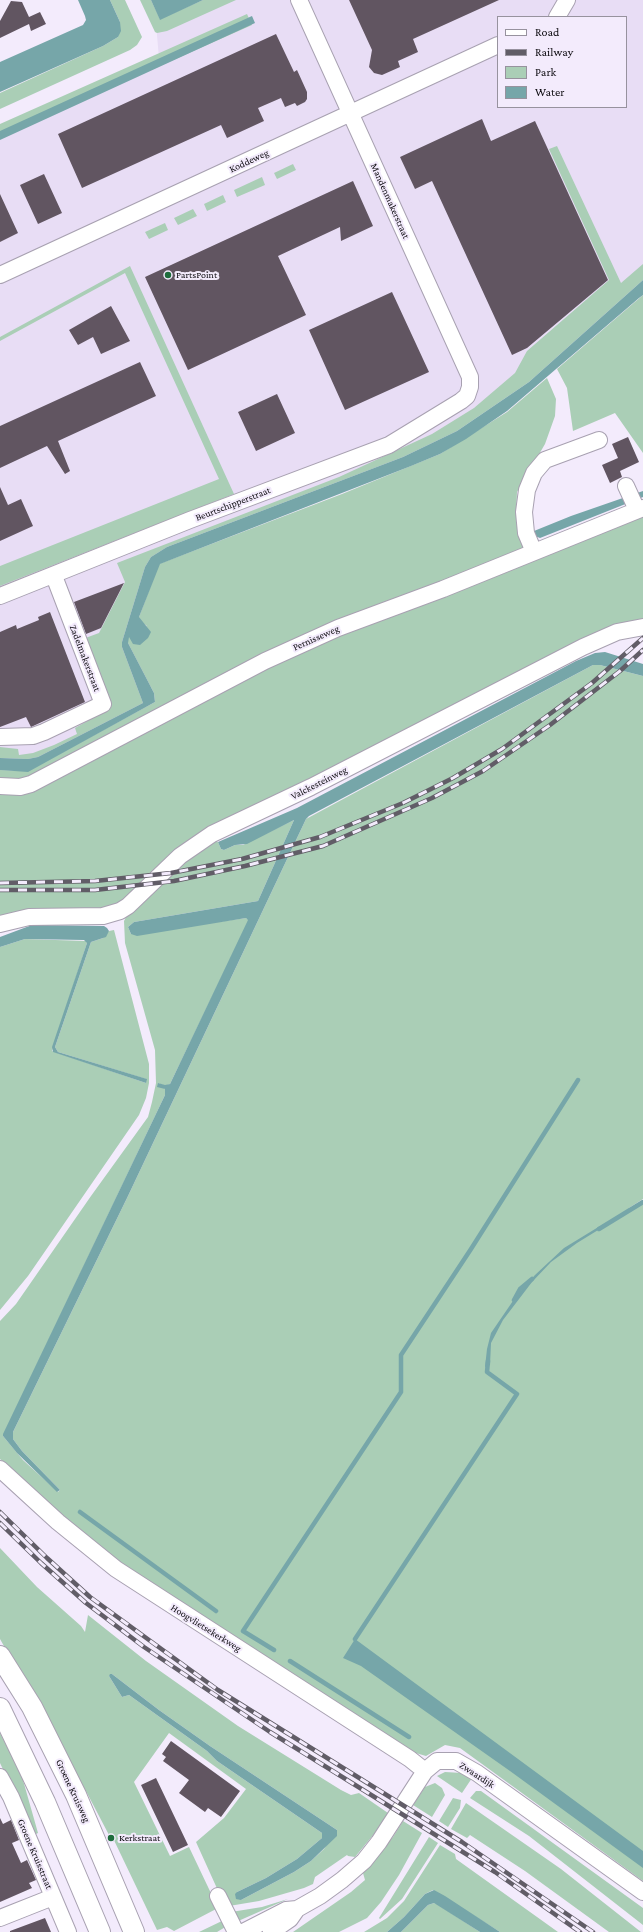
<!DOCTYPE html>
<html>
<head>
<meta charset="utf-8">
<style>
  body { margin:0 }
  #map { position:relative; width:643px; height:1932px; overflow:hidden; background:#f3ebfc; font-family:"Crimson Pro",serif }
  canvas { display:block }
  .legend { position:absolute; left:497px; top:16px; width:130px; height:92px; box-sizing:border-box; background:#f3ebfc; border:1px solid #97929e; margin:0; padding:5px 7px; list-style:none; font-size:12px; color:#0e0c11 }
  .legend li { display:flex; align-items:center; gap:8px; height:20px }
  .legend b { width:20px; border:1px solid #97929e }
</style>
</head>
<body>
<div id="map">
<canvas width="643" height="1932"></canvas>
<ul class="legend">
<li><b style="height:5px;background:#fff"></b>Road</li>
<li><b style="height:5px;background:#615d67"></b>Railway</li>
<li><b style="height:11px;background:#aaceb6"></b>Park</li>
<li><b style="height:11px;background:#76a6a9"></b>Water</li>
</ul>
</div>
<script>
const context = document.querySelector('canvas').getContext('2d');
context.lineJoin = 'round';
function fillPath(path, color) { context.fillStyle = color; context.fill(path, 'evenodd'); }
const shape = rows => new Path2D(rows.map(r => 'M' + r).join(''));
function strokePath(path, color, width, dash) { context.strokeStyle = color; context.lineWidth = width; context.lineCap = dash ? 'butt' : 'round'; context.setLineDash(dash || []); context.stroke(path); }
function write(font, color, halo, rows, align = 'center') {
  context.font = font + ' "Crimson Pro",serif'; context.lineWidth = 4; context.setLineDash([]); context.textBaseline = 'middle'; context.strokeStyle = halo; context.fillStyle = color; for (const [text, x, y, turn = 0] of rows) {
    context.save(); context.translate(x, y); context.rotate((+turn || 0) * Math.PI / 180); context.textAlign = isNaN(turn) ? turn : align; if (halo) context.strokeText(text, 0, 0); context.fillText(text, 0, 0); context.restore();
  }
}
const built = shape([
  [146,0,643,0,643,265,457,431,403,457,167,547,148,715,0,781,0,135,159,58,156,24],
  [498,17,626,17,626,107,498,107]
]);
const green = shape([
  [110,0,125,0,142,37,137,45,130,50,0,109,0,93,103,46,118,37,120,22],
  [140,0,151,0,160,19,203,0,236,0,167,31,157,33,155,32],
  [247,14,252,25,0,137,0,124],
  [557,146,621,283,643,264,643,280,529,382,457,431,403,457,167,547,151,557,145,567,122,642,122,647,143,703,38,757,28,759,0,758,0,747,18,749,19,755,33,753,54,745,77,734,75,728,109,709,80,640,99,633,125,582,117,563,339,477,432,434,474,408,515,373,527,351,609,280,549,149],
  [293,164,296,170,277,179,274,173],
  [262,177,265,185,237,197,234,190],
  [223,195,226,202,207,211,204,204],
  [193,209,197,216,178,225,174,218],
  [165,223,168,230,149,239,145,232],
  [130,266,234,494,0,586,0,566,219,479,125,273,0,341,0,337],
  [643,295,643,453,615,413,573,431,567,388,557,369],
  [547,378,556,399,555,416,545,444,517,492,516,517,524,548,337,626,25,781,0,782,0,770,28,771,155,702,154,693,128,643,128,636,147,626,140,621,139,617,159,564,342,494,440,454,507,412],
  [643,513,643,623,163,865,114,908,0,919,0,790,299,650],
  [593,665,600,665,643,676,643,1199,629,1208,631,1211,643,1203,643,1881,460,1748,445,1745,426,1756,409,1751,113,1558,53,1508,0,1459,0,1321,16,1304,91,1196,148,1117,152,1102,156,1083,155,1050,125,943,124,921,127,915,185,858,213,839,218,842,221,849,224,850,235,845,243,845,294,820,258,901,134,922,128,927,131,934,246,918,249,920,170,1084,165,1086,158,1083,165,1089,165,1095,3,1436,23,1460,58,1492,60,1490,22,1451,13,1439,13,1432,128,1196,306,819],
  [114,930,149,1064,149,1083,146,1098,139,1115,28,1276,0,1310,0,947,25,939,86,941,87,943,52,1051,146,1083,146,1079,58,1052,55,1047,91,942,103,938,109,931],
  [0,1548,37,1587,81,1626,85,1632,88,1615,146,1661,238,1726,341,1790,351,1795,359,1793,388,1813,374,1834,355,1857,348,1856,347,1855,315,1877,313,1884,304,1888,259,1901,229,1906,220,1895,196,1842,224,1818,246,1789,169,1733,134,1782,170,1856,189,1847,218,1908,174,1931,167,1927,157,1930,111,1834,109,1835,87,1793,0,1639],
  [112,1674,159,1710,210,1746,337,1830,324,1849,311,1861,294,1872,241,1900,237,1892,266,1878,297,1859,322,1838,322,1833,217,1761,207,1751,129,1695,122,1697,109,1676],
  [0,1733,21,1773,38,1833,34,1835,0,1763],
  [445,1772,462,1773,472,1778,462,1793,437,1776],
  [435,1783,442,1788,445,1795,432,1817,413,1805,425,1787],
  [476,1791,481,1791,643,1908,643,1925,529,1836,470,1798],
  [453,1798,461,1800,460,1808,448,1827,439,1821],
  [466,1803,561,1869,641,1932,609,1932,525,1871,470,1835,467,1838,451,1829],
  [403,1821,422,1833,399,1875,381,1902,367,1918,339,1932,293,1932,351,1892,365,1880,363,1873,393,1837],
  [429,1837,438,1843,402,1899,380,1919,379,1918],
  [440,1845,455,1854,456,1859,558,1932,500,1932,433,1890,425,1894,404,1917,387,1932,364,1932,387,1918,404,1901],
  [288,1899,236,1922,231,1912,262,1907],
  [434,1903,437,1904,480,1932,401,1932,428,1905],
  [224,1920,227,1926,217,1932,199,1932]
]);
const water = shape([
  [78,0,110,0,120,22,121,31,118,37,103,46,0,92,0,62,83,25,86,20,85,16],
  [151,0,203,0,160,20],
  [252,16,255,23,0,140,0,131],
  [643,280,643,295,639,298,507,411,466,439,440,454,411,466,160,564,139,617,151,632,148,638,140,645,133,644,129,637,128,643,154,693,155,702,28,772,0,770,0,758,28,759,38,757,143,703,122,647,122,642,145,567,151,557,167,547,403,457,457,431,529,382],
  [643,491,643,497,628,503,540,538,535,536,534,531,571,516],
  [605,652,643,664,643,676,600,665,593,665,309,816,306,819,128,1196,13,1432,13,1439,22,1451,60,1490,57,1492,17,1453,3,1436,3,1434,165,1095,165,1089,157,1087,158,1083,165,1085,170,1084,248,920,246,918,137,936,131,934,128,927,134,922,258,901,294,820,247,844,235,845,224,850,221,849,218,842,297,808,576,661,595,653],
  [32,925,104,926,107,928,109,931,106,937,91,942,55,1047,58,1052,147,1079,146,1083,53,1052,52,1047,87,943,84,940,25,939,0,947,0,937],
  [600,1226,603,1227,577,1243,551,1262,532,1282,503,1320,491,1343,490,1365,485,1367,487,1349,491,1333,517,1295,535,1275,564,1248],
  [355,1639,643,1851,643,1868,510,1771,361,1666,343,1658],
  [110,1674,112,1674,159,1710,210,1746,337,1830,337,1836,311,1861,294,1872,241,1900,236,1899,235,1894,237,1892,266,1878,297,1859,322,1838,322,1833,217,1761,207,1751,129,1695,122,1697,109,1676],
  [434,1890,445,1896,500,1932,480,1932,434,1903,428,1905,401,1932,387,1932,404,1917,425,1894]
]);
const stream = shape([
  [599,1229,643,1202],
  [514,1300,520,1289,532,1279],
  [80,1512,216,1611],
  [355,1639,517,1394,487,1372,488,1361],
  [274,1650,243,1631,401,1392,401,1355,471,1249,578,1080],
  [290,1661,409,1737]
]);
const building = shape([
  [349,0,499,0,413,39,418,52,398,61,400,67,382,75,374,73,369,67,372,50],
  [11,1,22,2,29,17,40,12,46,24,31,31,29,24,0,38,0,21],
  [276,34,294,72,297,70,307,92,307,99,305,102,297,106,295,103,285,107,281,98,258,108,264,121,227,138,221,125,82,188,58,134],
  [482,119,491,141,535,121,608,280,527,348,512,355,432,181,415,189,400,157],
  [44,174,62,213,38,224,20,185],
  [353,181,373,226,341,241,340,227,278,256,306,315,188,370,145,277],
  [0,194,18,233,0,242],
  [392,292,429,372,345,410,309,330],
  [111,306,130,341,101,354,93,337,78,345,69,330],
  [140,362,156,396,58,441,70,471,65,474,47,446,0,468,0,426],
  [277,394,295,433,256,451,238,412],
  [628,437,639,462,620,471,622,477,610,483,602,465,618,458,612,444],
  [0,487,8,505,21,499,33,526,0,541],
  [124,583,101,628,86,634,74,602],
  [50,612,85,702,31,727,26,717,0,727,0,632,16,625,17,629,39,620,38,617],
  [171,1741,240,1791,221,1817,208,1808,205,1812,179,1793,189,1780,163,1761,166,1757,162,1754],
  [156,1778,188,1845,173,1852,141,1785],
  [0,1818,3,1824,11,1820,19,1840,12,1843,21,1863,27,1860,36,1880,29,1883,32,1888,0,1902],
  [45,1918,51,1932,10,1932,10,1931]
]);
const minor = shape([
  [557,17,567,0],
  [0,275,498,45],
  [626,486,637,510],
  [534,552,526,533,524,512,527,490,534,473,545,460,599,440],
  [0,596,190,520,389,445,461,401,467,396,470,387,470,377,299,0],
  [0,737,33,736,44,732,103,704,54,576],
  [0,786,20,787,31,784,265,661,338,628,443,589,643,508],
  [0,924,29,917,103,916,120,911,128,906,180,856,212,834,311,787,583,647,617,632,643,627],
  [0,1469,58,1522,116,1569,410,1759,425,1771],
  [0,1777,11,1797,68,1932],
  [218,1896,236,1932],
  [0,1918,53,1897],
  [243,1932,286,1910,297,1909,320,1896,342,1880,364,1861,379,1842,425,1771,437,1761,456,1761,477,1773,643,1892],
  [271,1932,290,1919,297,1909]
]);
const major = shape([
  [0,1656,32,1707,76,1795,134,1932],
  [0,1708,45,1802,100,1932]
]);
const rail = shape([
  [0,883,95,881,171,873,242,859,320,837,403,803,453,778,502,749,592,683,643,638],
  [0,890,95,890,174,881,245,866,323,846,432,798,483,771,550,725,620,671,643,650],
  [0,1512,47,1558,90,1597,149,1640,218,1690,462,1842,593,1932],
  [0,1523,41,1563,86,1603,144,1647,270,1732,495,1872,580,1932]
]);
const markers = [
  [168,275,4,"#1e6c3c"],
  [111,1838,4,"#1e6c3c"]
];
const streetNames = [
  ["Koddeweg",249,161,-25],
  ["Mandenmakerstraat",390,201,66],
  ["Beurtschipperstraat",233,504,-21],
  ["Pernisseweg",316,638,-24],
  ["Zadelmakerstraat",85,658,69],
  ["Valckesteinweg",319,783,-27],
  ["Hoogvlietsekerkweg",206,1628,32],
  ["Zwaardijk",477,1775,33],
  ["Groene Kruisweg",73,1791,65],
  ["Groene Kruisstraat",35,1854,67]
];
const poiNames = [
  ["PartsPoint",176,275],
  ["Kerkstraat",119,1838]
];
fillPath(built, '#e8ddf5');
fillPath(green, '#aaceb6');
fillPath(water, '#76a6a9');
strokePath(stream, '#76a6a9', 4.5);
fillPath(building, '#615561');
strokePath(minor, '#a8a1b1', 18);
strokePath(major, '#a8a1b1', 22);
strokePath(minor, '#fff', 16);
strokePath(major, '#fff', 20);
strokePath(rail, '#615d67', 4.5);
strokePath(rail, '#f3ebfc', 3, [9]);
for (const [x, y, r, color] of markers) { const dot = new Path2D(); dot.arc(x, y, r, 0, 2 * Math.PI); context.fillStyle = color; context.fill(dot); strokePath(dot, '#f3ebfc', 1.5); }
write('10px', '#0e0c11', '#f3ebfc', streetNames);
write('10px', '#0e0c11', '#f3ebfc', poiNames, 'left');
</script>
</body>
</html>
